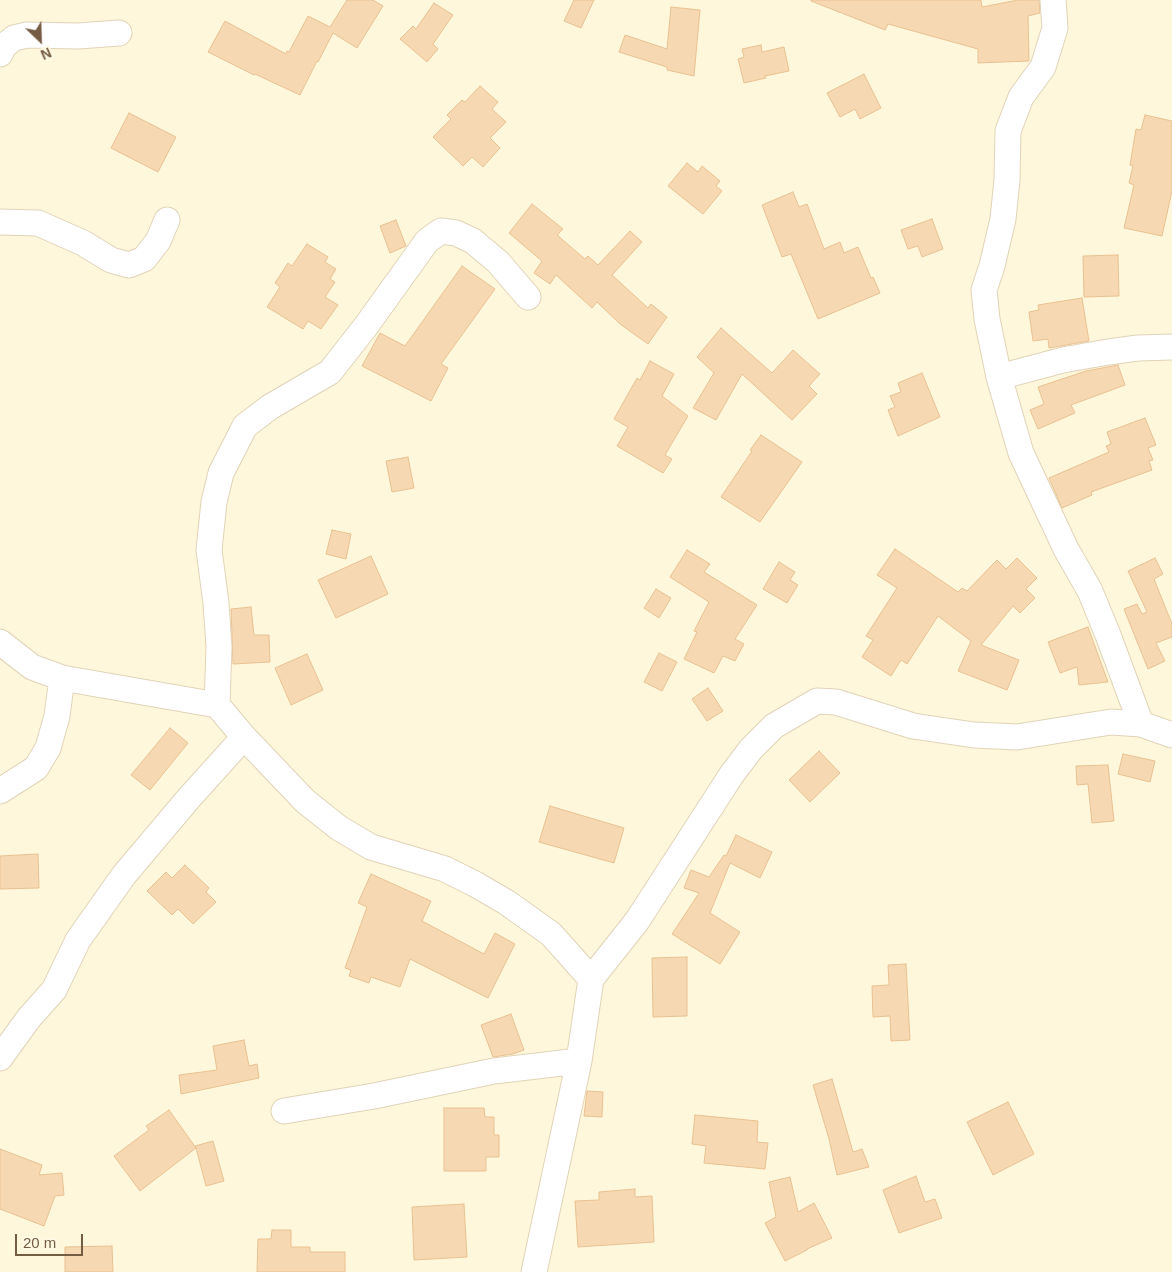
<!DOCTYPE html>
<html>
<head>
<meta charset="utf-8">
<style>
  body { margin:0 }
  #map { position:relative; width:1172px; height:1272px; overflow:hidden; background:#fef7dc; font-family:Helvetica,sans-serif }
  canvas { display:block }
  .north { position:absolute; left:15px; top:15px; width:50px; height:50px; -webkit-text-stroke:4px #fff9e4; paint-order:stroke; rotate:156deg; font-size:14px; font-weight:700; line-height:20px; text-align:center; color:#755d44 }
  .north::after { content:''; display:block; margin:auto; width:18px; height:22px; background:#755d44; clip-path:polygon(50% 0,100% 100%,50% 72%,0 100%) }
  .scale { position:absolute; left:15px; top:1234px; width:68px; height:22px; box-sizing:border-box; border:2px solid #755d44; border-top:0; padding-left:6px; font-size:15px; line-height:18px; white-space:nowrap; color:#755d44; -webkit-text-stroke:4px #fff9e4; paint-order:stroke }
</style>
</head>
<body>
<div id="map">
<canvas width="1172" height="1272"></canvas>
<div class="north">N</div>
<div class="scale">20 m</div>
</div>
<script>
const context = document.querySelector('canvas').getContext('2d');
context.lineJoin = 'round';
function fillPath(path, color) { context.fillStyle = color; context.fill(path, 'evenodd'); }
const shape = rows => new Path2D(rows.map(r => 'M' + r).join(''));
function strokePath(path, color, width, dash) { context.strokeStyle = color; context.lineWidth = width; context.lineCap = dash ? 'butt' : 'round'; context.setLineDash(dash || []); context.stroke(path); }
const building = shape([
  [347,0,373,0,383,6,357,48,333,33,318,62,317,61,300,95,255,74,254,75,208,52,225,21,286,54,287,51,289,52,308,16,330,27,347,0],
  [574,0,594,0,581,28,564,21,574,0],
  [811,0,981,0,982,7,1018,0,1039,0,1040,13,1028,16,1029,61,978,63,978,49,888,24,885,30,811,1,811,0],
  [434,3,453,15,433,44,438,49,427,62,400,39,413,26,416,29,434,3],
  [671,7,700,10,694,76,667,70,667,67,619,52,625,35,667,49,671,7],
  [761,45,762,52,784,47,789,71,765,76,766,78,744,83,738,59,744,57,742,49,761,45],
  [864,74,881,108,860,119,855,109,840,117,827,93,864,74],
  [480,86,498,102,492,109,506,122,490,138,500,148,483,167,472,157,463,166,433,137,451,119,447,115,462,100,465,102,480,86],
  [129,113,176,137,158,172,111,148,129,113],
  [1145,115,1172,121,1172,191,1162,236,1124,228,1134,185,1129,183,1133,166,1130,165,1136,129,1141,130,1145,115],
  [687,163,698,172,702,166,720,181,716,186,722,191,703,214,668,186,687,163],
  [793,192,799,207,807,204,824,249,840,242,844,253,858,247,871,278,873,277,880,293,818,319,791,254,782,257,762,205,793,192],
  [532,204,563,229,557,235,585,259,588,256,598,265,630,231,642,242,612,275,648,308,651,304,667,317,648,344,620,324,597,302,592,308,556,275,550,284,534,273,542,261,509,233,532,204],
  [932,219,943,249,922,257,918,246,908,249,901,230,932,219],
  [396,220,406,246,390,253,380,226,396,220],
  [307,244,328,257,325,262,336,269,330,279,335,282,325,297,338,305,321,329,308,321,303,329,267,307,280,287,275,283,288,263,292,266,307,244],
  [1118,255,1119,296,1084,297,1083,256,1118,255],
  [462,266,495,289,441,364,448,368,431,401,362,366,380,333,405,346,462,266],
  [1082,298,1089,341,1049,348,1048,339,1033,341,1029,312,1039,310,1038,305,1082,298],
  [721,328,772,373,793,350,820,374,809,386,817,394,792,420,742,374,716,420,693,408,714,373,697,357,721,328],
  [650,361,674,374,662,396,688,416,665,455,672,459,663,473,617,446,628,427,614,419,637,378,640,380,650,361],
  [1118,365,1125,385,1071,405,1075,413,1038,429,1030,410,1044,404,1038,387,1086,371,1118,365],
  [922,373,940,417,898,436,888,410,895,407,890,396,901,392,898,383,922,373],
  [1145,418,1156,445,1148,448,1153,460,1149,461,1152,470,1091,492,1092,495,1062,508,1049,478,1109,452,1106,446,1111,444,1107,432,1145,418],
  [761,435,802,462,760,522,721,497,752,451,750,450,761,435],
  [408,457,414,488,392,492,386,461,408,457],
  [332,530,351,534,346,559,326,554,332,530],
  [895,549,958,592,962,588,967,591,997,560,1006,569,1017,558,1037,578,1026,589,1035,598,1020,613,1013,606,981,645,1019,660,1007,690,958,671,971,641,938,616,907,664,901,660,891,676,862,657,873,640,866,636,897,588,877,575,895,549],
  [687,550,710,564,704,572,757,605,735,639,744,644,735,661,723,656,714,673,684,659,697,632,694,631,709,602,670,577,687,550],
  [371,556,388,594,336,618,318,580,371,556],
  [1155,558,1163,574,1154,579,1172,624,1172,637,1156,643,1165,661,1148,669,1124,609,1137,604,1142,614,1147,612,1128,571,1155,558],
  [779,562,795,572,790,580,798,585,787,603,763,589,779,562],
  [656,589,671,598,659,618,644,608,656,589],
  [251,607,254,635,269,635,270,662,233,664,231,609,251,607],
  [1088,627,1108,682,1079,685,1077,667,1060,673,1048,642,1088,627],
  [659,653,677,662,662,691,644,682,659,653],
  [307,654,323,690,291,705,275,668,307,654],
  [708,688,723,711,707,721,692,699,708,688],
  [170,728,188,743,150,790,131,775,170,728],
  [819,751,840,773,810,802,789,780,819,751],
  [1123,754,1155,761,1150,782,1118,774,1123,754],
  [1108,765,1114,821,1092,823,1088,784,1077,785,1076,766,1108,765],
  [550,806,624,828,614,863,539,842,550,806],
  [736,835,772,852,760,878,730,863,710,913,740,932,720,964,672,934,699,893,684,888,691,870,709,877,724,855,726,856,736,835],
  [38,854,39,888,0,889,0,856,38,854],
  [185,865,209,888,206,892,216,902,193,924,178,909,172,915,147,891,166,872,172,878,185,865],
  [371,874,431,901,422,921,484,954,495,933,515,944,488,998,410,959,400,987,371,977,369,983,349,976,351,970,345,968,367,907,358,903,371,874],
  [687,957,687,1016,653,1017,652,958,687,957],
  [906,964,910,1040,891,1041,890,1016,873,1017,872,986,889,985,888,965,906,964],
  [511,1014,524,1050,513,1054,493,1057,481,1025,511,1014],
  [244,1040,249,1066,257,1064,259,1078,181,1094,179,1075,217,1070,213,1046,244,1040],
  [832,1079,853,1152,862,1149,869,1167,837,1175,829,1139,813,1085,832,1079],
  [587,1091,603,1092,602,1117,584,1116,587,1091],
  [1008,1102,1034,1154,993,1175,967,1122,1008,1102],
  [444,1108,484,1108,485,1117,494,1117,494,1135,499,1135,499,1157,486,1157,486,1171,444,1171,444,1108],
  [169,1110,196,1148,195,1146,213,1141,224,1181,206,1186,196,1148,140,1191,114,1156,149,1130,146,1126,169,1110],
  [695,1115,758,1121,757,1142,768,1143,765,1169,704,1163,706,1146,692,1144,695,1115],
  [0,1149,42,1165,39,1175,62,1173,64,1195,55,1196,44,1226,0,1209,0,1149],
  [916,1176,925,1202,935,1199,942,1218,899,1233,883,1190,916,1176],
  [790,1177,798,1212,814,1203,832,1238,807,1249,807,1250,785,1261,765,1223,776,1217,769,1182,790,1177],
  [635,1189,635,1197,652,1196,654,1242,578,1247,575,1201,599,1200,599,1192,635,1189],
  [464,1204,467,1257,414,1260,412,1207,464,1204],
  [272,1230,291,1230,291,1247,310,1247,310,1252,345,1252,345,1272,257,1272,258,1239,271,1239,272,1230],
  [112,1246,113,1272,65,1272,65,1247,112,1246]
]);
const minor = shape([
  [1053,0,1055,28,1043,67,1021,97,1008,131,1007,180,1003,219,992,266,984,290,987,319,999,377,1021,453,1066,549,1090,591,1108,635,1141,724],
  [0,54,4,46,14,38,27,35,78,36,119,33],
  [0,222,38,223,83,243,111,260,129,265,144,259,158,241,167,220],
  [999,377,1063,360,1108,352,1138,348,1172,347],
  [0,642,32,667,62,678,217,705,244,737,305,801,339,828,371,847,445,869,475,884,506,902,551,934,591,979,579,1061,534,1272],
  [217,705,219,647,216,603,209,550,214,502,221,473,245,426,270,407,330,372,366,326,427,241,441,231,456,233,473,241,498,262,528,297],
  [0,791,36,768,48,748,57,716,62,678],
  [591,979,637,921,732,774,751,749,774,726,817,701,836,702,913,726,974,735,1017,737,1111,722,1141,724,1172,735],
  [0,1058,29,1018,54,990,78,940,124,875,189,798,244,737],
  [284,1111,374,1096,494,1071,579,1061]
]);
fillPath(building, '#f6d8b2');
strokePath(building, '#e9c191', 1);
strokePath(minor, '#e2d3b8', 27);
strokePath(minor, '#fff', 25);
</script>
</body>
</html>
